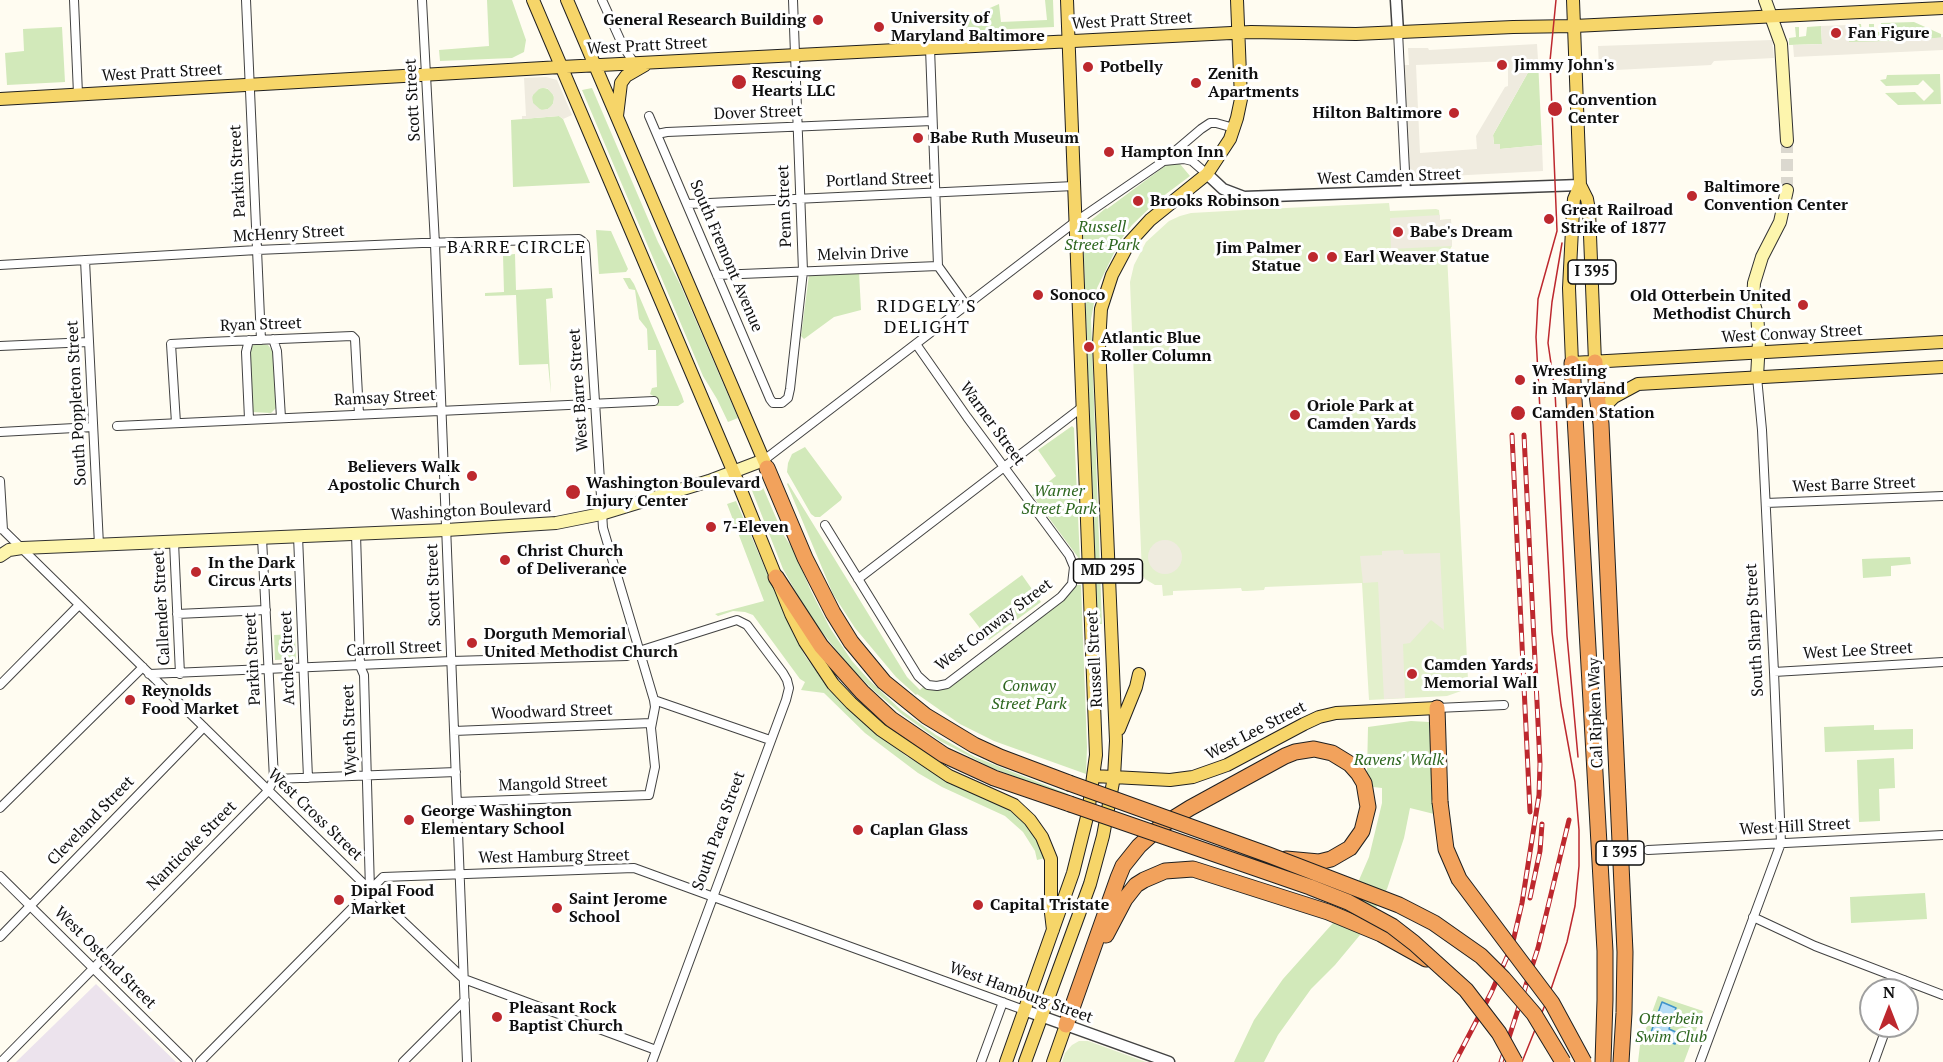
<!DOCTYPE html>
<html>
<head>
<meta charset="utf-8">
<style>
  body { margin:0 }
  #map { position:relative; width:1943px; height:1062px; overflow:hidden; background:#fffcf1; font-family:"PT Serif",serif }
  canvas { display:block }
  .north { position:absolute; left:1859px; top:978px; width:60px; height:60px; box-sizing:border-box; background:#fff; border:2px solid #9f9f9f; border-radius:50%; rotate:0deg; font-size:16px; font-weight:700; line-height:24px; text-align:center; color:#0f0f0f }
  .north::after { content:''; display:block; margin:auto; width:21px; height:27px; background:#bd282e; clip-path:polygon(50% 0,100% 100%,50% 72%,0 100%) }
</style>
</head>
<body>
<div id="map">
<canvas width="1943" height="1062"></canvas>
<div class="north">N</div>
</div>
<script>
const context = document.querySelector('canvas').getContext('2d');
context.lineJoin = 'round';
function fillPath(path, color) { context.fillStyle = color; context.fill(path, 'evenodd'); }
const shape = rows => new Path2D(rows.map(r => 'M' + r).join(''));
function strokePath(path, color, width, dash) { context.strokeStyle = color; context.lineWidth = width; context.lineCap = dash ? 'butt' : 'round'; context.setLineDash(dash || []); context.stroke(path); }
function write(font, color, halo, rows, align = 'center') {
  context.font = font + ' "PT Serif",serif'; context.lineWidth = 6; context.setLineDash([]); context.textBaseline = 'middle'; context.strokeStyle = halo; context.fillStyle = color; for (const [text, x, y, turn = 0] of rows) {
    context.save(); context.translate(x, y); context.rotate((+turn || 0) * Math.PI / 180); context.textAlign = isNaN(turn) ? turn : align; if (halo) context.strokeText(text, 0, 0); context.fillText(text, 0, 0); context.restore();
  }
}
const industrial = shape([
  [96,984,176,1062,16,1062]
]);
const green = shape([
  [487,0,512,0,526,40,524,52,512,58,440,61,439,50,489,46],
  [1045,0,1053,0,1054,27,966,31,965,19,999,4,1001,22,1047,20],
  [1914,22,1941,34,1941,38,1925,39,1918,30,1900,30,1895,34,1895,41,1849,43,1848,25,1861,24,1862,33,1869,32,1869,24,1874,24,1874,32,1881,32,1881,23],
  [1821,26,1822,44,1789,45,1789,38,1796,37,1795,27,1799,27,1799,37,1806,36,1807,27],
  [62,27,65,82,7,85,5,53,24,51,23,29],
  [1535,60,1538,60,1542,145,1500,149,1494,144,1493,135],
  [1940,74,1941,104,1898,105,1885,93,1915,92,1924,101,1934,91,1923,80,1918,85,1886,86,1880,80,1886,79,1887,75],
  '532 99a11 11 0 1 1 22 0a11 11 0 1 1-22 0Z',
  [592,88,658,242,680,284,738,418,728,422,717,399,703,376,582,90],
  [559,116,563,119,590,183,513,187,511,120],
  [1172,163,1180,164,1190,176,1158,200,1132,225,1120,241,1097,288,1091,319,1102,624,1097,624,1083,231,1084,226,1106,208,1107,209,1165,166],
  [596,230,611,231,628,269,626,272,599,274],
  [515,254,516,290,552,288,553,298,546,299,551,394,548,364,519,365,516,295,485,296,485,293,504,292,503,255],
  [859,272,861,310,834,317,804,339,801,336,809,275],
  [623,278,630,278,634,284,682,396,684,402,678,406,656,406,655,397,650,394,652,388,657,387,656,350,648,350,647,329,639,319,635,290,629,289],
  [256,343,268,345,274,353,276,408,271,413,252,412,250,348],
  [1072,426,1074,428,1080,560,1032,495,1056,476,1038,450],
  [805,447,842,497,841,500,820,517,815,517,811,514,787,472,788,463,792,454],
  [761,483,783,534,794,551,811,591,830,628,852,661,869,680,901,710,936,735,975,757,1068,794,1067,796,992,768,940,741,903,715,873,690,849,666,810,617,783,569,751,488],
  [788,483,907,677,920,690,923,687,940,690,951,685,1068,596,1076,585,1081,585,1087,747,1086,774,994,741,960,724,917,694,916,695,896,677,855,628,833,594,787,484],
  [736,501,793,633,805,656,829,688,861,719,906,756,945,779,1003,806,1018,816,1032,831,1041,845,1045,858,1037,860,1035,851,1023,832,1005,816,942,787,918,773,865,733,824,693,801,690,805,682,800,679,753,615,745,612,733,611,718,616,715,614,764,601,727,504],
  [1910,557,1911,564,1891,566,1891,576,1863,578,1862,559],
  [1022,575,1041,602,989,640,969,614],
  [295,634,296,659,275,660,274,635],
  [1411,721,1429,722,1434,814,1410,808,1404,838,1387,889,1360,935,1335,965,1311,989,1278,1035,1264,1062,1234,1062,1254,1020,1283,979,1333,923,1359,880,1369,857,1382,803,1382,788,1373,787,1367,773,1368,727],
  [1874,725,1874,730,1913,729,1913,749,1825,752,1824,727],
  [1894,758,1895,788,1879,789,1880,821,1859,822,1857,760],
  [1925,893,1927,919,1851,923,1850,897],
  [1658,996,1703,1011,1684,1062,1638,1062,1640,1045]
]);
const pitch = shape([
  [1389,203,1390,211,1436,209,1439,210,1440,220,1451,219,1452,246,1447,254,1468,680,1467,687,1464,690,1447,696,1369,700,1362,583,1265,587,1264,590,1247,591,1242,591,1241,588,1173,591,1173,595,1163,596,1162,585,1155,585,1145,579,1142,574,1130,282,1134,265,1146,242,1169,221,1180,216,1191,213,1245,210],
  [1079,1041,1088,1041,1146,1062,1062,1062,1065,1053,1072,1045]
]);
const plaza = shape([
  [1848,25,1849,42,1895,41,1895,34,1899,30,1918,30,1925,33,1926,39,1943,37,1943,50,1794,57,1793,45,1822,44,1821,26],
  [1772,40,1774,58,1714,61,1711,65,1616,70,1616,66,1599,67,1598,46],
  [1537,44,1538,60,1535,60,1493,135,1494,144,1500,144,1500,149,1542,145,1543,171,1412,178,1410,176,1404,65,1409,65,1408,48,1428,48,1429,50],
  [1508,61,1508,86,1505,87,1476,136,1477,149,1420,153,1416,65],
  [546,77,557,80,572,115,563,119,559,116,522,119,522,116,526,116,524,78],
  [540,88,547,88,554,96,553,104,548,109,541,110,533,103,532,96],
  [1440,215,1440,220,1451,219,1452,246,1391,249,1390,218],
  '1148 557a17 17 0 1 1 34 0a17 17 0 1 1-34 0Z',
  [1403,550,1404,554,1440,553,1444,630,1431,620,1410,643,1403,644,1405,698,1384,699,1378,582,1363,583,1360,556,1382,555,1382,551]
]);
const water = shape([
  [1662,1002,1676,1008,1669,1029,1678,1033,1675,1044,1650,1035,1662,1002]
]);
const secondaryTunnel = shape([
  [1787,141,1787,190]
]);
const minor = shape([
  [74,0,78,94],
  [246,0,261,340],
  [422,0,435,244,467,1062],
  [602,0,623,46,634,63],
  [1398,32,1406,191],
  [930,48,938,266,966,305],
  [649,116,770,399,773,403,782,403,788,398,790,389,803,271,793,0],
  [657,134,667,132,932,121],
  [1164,161,1184,159,1192,161,1207,174],
  [688,204,1074,186],
  [85,260,99,545],
  [0,265,257,250,422,243,579,239,582,241,585,244,603,528,654,700,770,740],
  [717,275,938,266],
  [273,339,277,351,281,418],
  [0,346,89,342],
  [249,419,246,352,249,340],
  [176,423,171,344,208,342,352,336,355,339,359,414],
  [117,426,654,401],
  [0,432,93,427],
  [764,460,1075,222,1161,163,1201,129,1210,123,1216,123,1234,128],
  [0,481,3,530],
  [1766,503,1943,496],
  [825,525,918,676,928,685,937,686,947,684,1061,597,1072,584,1074,567,1069,555,967,417,916,344],
  [0,527,370,890,464,979,656,1050],
  [356,534,360,666,364,675,370,890],
  [298,536,308,778],
  [174,542,180,674],
  [858,579,1081,408],
  [177,614,266,610],
  [1774,672,1943,662],
  [149,674,452,661,627,656,639,651,737,620,747,625,783,673,787,680,789,688,786,700,652,1062],
  [0,685,79,605],
  [1437,708,1504,705],
  [454,731,651,723],
  [274,779,456,772],
  [457,802,649,795,655,767,651,728,655,707,654,700],
  [0,808,143,667],
  [1648,850,1943,835],
  [0,876,188,1062],
  [1753,917,1815,946,1943,995],
  [0,937,204,727],
  [1900,990,1904,980],
  [1,1062,268,791,274,779,262,538],
  [200,1062,383,877,634,868,1024,1010],
  [403,1062,465,1000],
  [981,1062,1003,1002],
  [1700,1062,1781,843,1774,672,1762,430,1757,377],
  [1874,1062,1887,1026]
]);
const tertiary = shape([
  [1396,0,1398,32],
  [1207,174,1223,189,1244,197,1580,185],
  [1024,1010,1169,1062]
]);
const secondary = shape([
  [1765,0,1781,44,1787,141],
  [1757,377,1759,341,1757,314,1753,301,1754,283,1762,257,1780,222,1787,190],
  [0,556,9,550,22,548,446,530,556,523,601,514,709,481,764,460]
]);
const primary = shape([
  [533,0,734,473,791,614,805,642,833,684,851,703,881,730,949,776,1014,805,1030,820,1042,837,1051,859,1051,913,1053,930],
  [567,0,767,468],
  [1573,0,1580,185,1587,199,1589,210,1595,362],
  [0,99,561,67,1251,32,1356,34,1513,27,1574,26,1943,8],
  [617,116,621,83,626,76,645,65],
  [1580,185,1574,199,1573,210,1569,288,1572,363,1943,342],
  [1601,423,1608,403,1614,397,1638,384,1943,367],
  [1119,729,1136,687,1139,674],
  [1094,776,1170,780,1193,777,1227,765,1304,724,1319,717,1336,713,1437,708],
  [1006,1062,1073,873,1088,813,1096,755,1067,0],
  [1025,1062,1090,884,1103,836,1114,777,1116,741,1099,344,1101,309,1112,275,1129,243,1150,220,1207,174,1230,139,1237,118,1241,99,1237,0],
  [1053,1062,1066,1025]
]);
const motorway = shape([
  [1595,362,1597,395,1601,424,1625,952,1624,1013,1621,1062],
  [1572,363,1605,951,1605,1000,1603,1062],
  [767,468,805,558,833,613,851,642,884,682,926,716,974,745,1000,757,1069,783],
  [776,577,821,646,862,692,891,719,944,755,994,778,1070,804],
  [1437,708,1440,802],
  [1106,935,1125,899,1136,885,1144,880,1165,871,1193,869,1328,912,1381,934,1426,959],
  [1066,1025,1118,878,1123,866,1139,846,1161,826,1190,808,1285,756,1295,752,1314,749,1332,753,1350,764,1358,773,1364,783,1368,807,1362,831,1350,848,1331,859,1319,862,1286,859]
]);
const tram = shape([
  [1562,243,1552,302,1548,343,1555,391,1567,636,1578,757],
  [1522,1062,1549,995,1567,942,1575,906,1579,866,1579,830,1575,782,1561,705,1552,632,1536,337,1538,299,1557,231,1550,61,1556,0]
]);
const rail = shape([
  [1512,435,1530,812],
  [1530,898,1540,851,1542,824],
  [1455,1062,1491,993,1512,946,1522,903,1539,795,1540,764,1524,435],
  [1501,1062,1538,948,1569,820]
]);
const motorwayBridge = shape([
  [1069,783,1269,855,1399,905,1434,923,1481,956,1503,978,1534,1014,1563,1062],
  [1440,802,1446,849,1459,879,1552,1003,1584,1062],
  [1070,804,1310,887,1348,902,1392,926,1414,943,1466,990,1499,1033,1515,1062]
]);
const markers = [
  [818,20,6,"#bd282e"],
  [879,27,6,"#bd282e"],
  [1836,33,6,"#bd282e"],
  [1502,65,6,"#bd282e"],
  [1088,67,6,"#bd282e"],
  [739,82,8,"#bd282e"],
  [1196,83,6,"#bd282e"],
  [1555,109,8,"#bd282e"],
  [1454,113,6,"#bd282e"],
  [918,138,6,"#bd282e"],
  [1109,152,6,"#bd282e"],
  [1692,196,6,"#bd282e"],
  [1138,201,6,"#bd282e"],
  [1549,219,6,"#bd282e"],
  [1398,232,6,"#bd282e"],
  [1313,257,6,"#bd282e"],
  [1332,257,6,"#bd282e"],
  [1038,295,6,"#bd282e"],
  [1803,305,6,"#bd282e"],
  [1089,347,6,"#bd282e"],
  [1520,380,6,"#bd282e"],
  [1518,413,8,"#bd282e"],
  [1295,415,6,"#bd282e"],
  [472,476,6,"#bd282e"],
  [573,492,8,"#bd282e"],
  [711,527,6,"#bd282e"],
  [505,560,6,"#bd282e"],
  [196,572,6,"#bd282e"],
  [472,643,6,"#bd282e"],
  [1412,674,6,"#bd282e"],
  [130,700,6,"#bd282e"],
  [409,820,6,"#bd282e"],
  [858,830,6,"#bd282e"],
  [339,900,6,"#bd282e"],
  [978,905,6,"#bd282e"],
  [557,908,6,"#bd282e"],
  [497,1017,6,"#bd282e"]
];
const shields = [
  [1592,272,48],
  [1108,571,69],
  [1620,853,48]
];
const shieldNames = [
  ["I 395",1592,272],
  ["MD 295",1108,571],
  ["I 395",1620,853]
];
const poiNames = [
  ["University of",891,18],
  ["Maryland Baltimore",891,36],
  ["General Research Building",806,20,"right"],
  ["Fan Figure",1848,33],
  ["Jimmy John's",1514,65],
  ["Potbelly",1100,67],
  ["Rescuing",752,73],
  ["Hearts LLC",752,91],
  ["Zenith",1208,74],
  ["Apartments",1208,92],
  ["Convention",1568,100],
  ["Center",1568,118],
  ["Hilton Baltimore",1442,113,"right"],
  ["Babe Ruth Museum",930,138],
  ["Hampton Inn",1121,152],
  ["Baltimore",1704,187],
  ["Convention Center",1704,205],
  ["Brooks Robinson",1150,201],
  ["Great Railroad",1561,210],
  ["Strike of 1877",1561,228],
  ["Babe's Dream",1410,232],
  ["Jim Palmer",1301,248,"right"],
  ["Statue",1301,266,"right"],
  ["Earl Weaver Statue",1344,257],
  ["Sonoco",1050,295],
  ["Old Otterbein United",1791,296,"right"],
  ["Methodist Church",1791,314,"right"],
  ["Atlantic Blue",1101,338],
  ["Roller Column",1101,356],
  ["Wrestling",1532,371],
  ["in Maryland",1532,389],
  ["Oriole Park at",1307,406],
  ["Camden Yards",1307,424],
  ["Camden Station",1532,413],
  ["Believers Walk",460,467,"right"],
  ["Apostolic Church",460,485,"right"],
  ["Washington Boulevard",586,483],
  ["Injury Center",586,501],
  ["7-Eleven",723,527],
  ["Christ Church",517,551],
  ["of Deliverance",517,569],
  ["In the Dark",208,563],
  ["Circus Arts",208,581],
  ["Dorguth Memorial",484,634],
  ["United Methodist Church",484,652],
  ["Camden Yards",1424,665],
  ["Memorial Wall",1424,683],
  ["Reynolds",142,691],
  ["Food Market",142,709],
  ["George Washington",421,811],
  ["Elementary School",421,829],
  ["Caplan Glass",870,830],
  ["Dipal Food",351,891],
  ["Market",351,909],
  ["Saint Jerome",569,899],
  ["School",569,917],
  ["Capital Tristate",990,905],
  ["Pleasant Rock",509,1008],
  ["Baptist Church",509,1026]
];
const streetNames = [
  ["West Pratt Street",1132,21,-3],
  ["West Pratt Street",647,46,-3],
  ["West Pratt Street",162,73,-3],
  ["Scott Street",413,100,-93],
  ["Dover Street",758,113,-2],
  ["Parkin Street",238,171,-93],
  ["West Camden Street",1389,177,-2],
  ["Portland Street",880,180,-2],
  ["Penn Street",785,206,-92],
  ["McHenry Street",289,234,-3],
  ["Melvin Drive",863,254,-2],
  ["South Fremont Avenue",726,256,67],
  ["Ryan Street",261,325,-2],
  ["West Conway Street",1792,334,-3],
  ["West Barre Street",579,390,-94],
  ["Ramsay Street",385,398,-3],
  ["South Poppleton Street",77,403,-93],
  ["Warner Street",992,424,54],
  ["West Barre Street",1854,485,-2],
  ["Washington Boulevard",471,511,-3],
  ["Scott Street",434,585,-92],
  ["Callender Street",162,608,-93],
  ["West Conway Street",994,625,-37],
  ["South Sharp Street",1755,630,-93],
  ["Carroll Street",394,649,-3],
  ["West Lee Street",1858,651,-3],
  ["Archer Street",288,658,-92],
  ["Parkin Street",253,659,-93],
  ["Russell Street",1095,659,-93],
  ["Woodward Street",552,712,-2],
  ["Cal Ripken Way",1596,713,-92],
  ["Wyeth Street",350,730,-92],
  ["West Lee Street",1256,731,-27],
  ["Mangold Street",553,784,-2],
  ["West Cross Street",315,815,44],
  ["Cleveland Street",91,821,-46],
  ["West Hill Street",1795,827,-3],
  ["South Paca Street",719,831,-70],
  ["Nanticoke Street",192,846,-45],
  ["West Hamburg Street",554,857,-1],
  ["West Ostend Street",105,958,45],
  ["West Hamburg Street",1021,993,20]
];
const parkNames = [
  ["Russell",1102,227],
  ["Street Park",1102,245],
  ["Warner",1059,491],
  ["Street Park",1059,509],
  ["Conway",1029,686],
  ["Street Park",1029,704],
  ["Ravens' Walk",1399,760],
  ["Otterbein",1671,1019],
  ["Swim Club",1671,1037]
];
const neighbourhoodNames = [
  ["BARRE CIRCLE",517,248],
  ["RIDGELY'S",927,307],
  ["DELIGHT",927,328]
];
fillPath(industrial, '#ece3ed');
fillPath(green, '#d2e9ba');
fillPath(pitch, '#e3f0cc');
fillPath(plaza, '#efebdf');
fillPath(water, '#b6ddf5');
strokePath(water, '#3e92cb', 1.5);
strokePath(secondaryTunnel, '#dbd8cf', 12, [12, 6]);
strokePath(minor, '#424242', 10);
strokePath(tertiary, '#424242', 13);
strokePath(secondary, '#313131', 14);
strokePath(primary, '#202020', 14);
strokePath(motorway, '#202020', 17);
strokePath(minor, '#fff', 8);
strokePath(tertiary, '#fff', 10);
strokePath(secondary, '#fdf5ad', 12);
strokePath(primary, '#f6d569', 12);
strokePath(motorway, '#f2a25c', 15);
strokePath(tram, '#bd282e', 1.5);
strokePath(rail, '#bd282e', 5);
strokePath(rail, '#fff', 3, [9]);
strokePath(motorwayBridge, '#202020', 17, []);
strokePath(motorwayBridge, '#f2a25c', 15);
for (const [x, y, r, color] of markers) { const dot = new Path2D(); dot.arc(x, y, r, 0, 2 * Math.PI); context.fillStyle = color; context.fill(dot); strokePath(dot, '#fff', 2); }
for (const [x, y, w] of shields) { const box = new Path2D(); box.roundRect(x - w / 2, y - 12, w, 24, 4.5); context.fillStyle = '#fff'; context.fill(box); strokePath(box, '#0f0f0f', 1.5); }
write('bold 15px', '#0f0f0f', null, shieldNames);
write('bold 16px', '#0f0f0f', '#fff', poiNames, 'left');
write('16px', '#0f0f0f', '#fff', streetNames);
write('italic 16px', '#2d661f', '#fff', parkNames);
context.letterSpacing = '1.5px';
write('18px', '#0f0f0f', '#fff', neighbourhoodNames);
context.letterSpacing = '0px';
</script>
</body>
</html>
